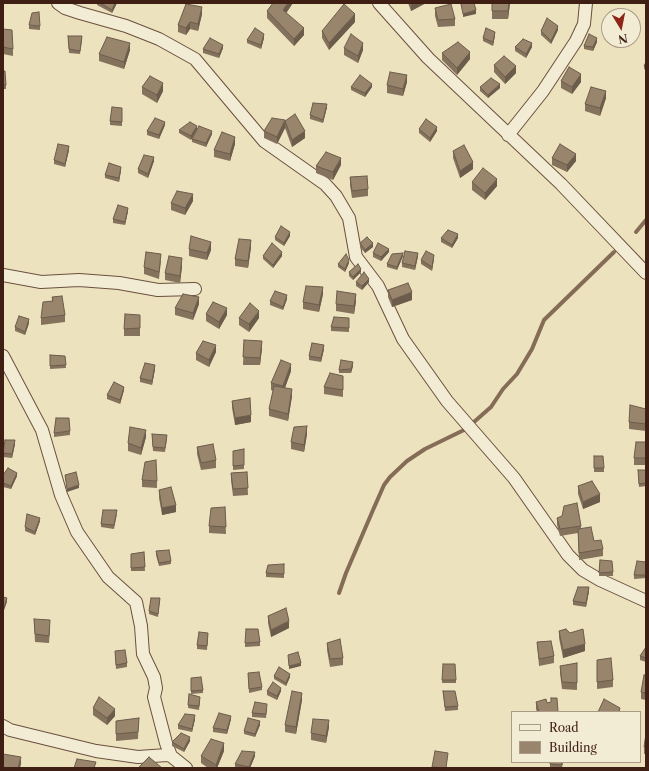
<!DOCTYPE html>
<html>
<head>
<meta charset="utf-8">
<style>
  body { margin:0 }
  #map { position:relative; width:649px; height:771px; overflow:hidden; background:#ede2be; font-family:"Libre Caslon Text",serif }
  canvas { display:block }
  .frame { position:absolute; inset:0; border:4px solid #3f1f14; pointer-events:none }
  .legend { position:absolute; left:511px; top:711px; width:130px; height:52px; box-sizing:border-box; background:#f3ecd5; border:1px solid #ab9a88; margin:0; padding:5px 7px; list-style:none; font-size:12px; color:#3f1f14 }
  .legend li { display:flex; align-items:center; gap:8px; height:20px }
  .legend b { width:20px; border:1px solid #ab9a88 }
  .north { position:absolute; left:601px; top:8px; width:40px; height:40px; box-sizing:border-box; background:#f3ecd5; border:1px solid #ab9a88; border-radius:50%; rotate:170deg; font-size:11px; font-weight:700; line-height:16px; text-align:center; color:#3f1f14 }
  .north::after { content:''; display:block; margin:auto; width:14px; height:18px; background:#8f2418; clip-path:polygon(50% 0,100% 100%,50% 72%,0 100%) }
</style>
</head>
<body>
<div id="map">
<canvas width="649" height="771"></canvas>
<div class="frame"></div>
<ul class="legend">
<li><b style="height:5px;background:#f3ecd5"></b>Road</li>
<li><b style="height:11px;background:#99846c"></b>Building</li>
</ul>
<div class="north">N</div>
</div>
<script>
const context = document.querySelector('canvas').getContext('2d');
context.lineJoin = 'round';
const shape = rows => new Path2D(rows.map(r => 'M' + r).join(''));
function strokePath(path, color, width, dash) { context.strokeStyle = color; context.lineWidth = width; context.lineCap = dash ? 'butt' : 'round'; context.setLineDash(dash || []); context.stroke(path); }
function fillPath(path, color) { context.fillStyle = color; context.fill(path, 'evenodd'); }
const stream = shape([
  [636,232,646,220],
  [339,593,346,573,373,510,384,485,390,477,407,461,425,449,466,429,491,407,503,389,517,374,532,349,544,320,614,252]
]);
const minor = shape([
  [58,3,65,8,80,13,126,26,159,39,195,59,264,141,325,184,336,196,349,218,356,257,378,286,403,339,447,401,514,478,568,555,583,570,600,580,646,601],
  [379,3,428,58,561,184,646,273],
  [508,135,543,91,576,41,584,24,586,3],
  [3,275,41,282,79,280,119,283,158,290,195,289],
  [3,356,42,430,61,495,77,532,108,577,136,602,141,626,143,654,154,677,156,688,154,697,166,743,171,756],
  [3,726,10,730,96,751,138,757,167,755,171,756,186,768]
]);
const wall = shape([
  [97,3,117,3,112,13,97,5],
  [408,3,426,3,411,11],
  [510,3,508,19,492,19,492,11],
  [435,8,455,19,455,26,438,27,435,16],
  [267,11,286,13,304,35,294,46,267,18],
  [202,14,198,31,190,29,186,35,178,32,178,25],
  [355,22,329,50,322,38,322,31],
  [29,25,40,26,40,30,29,29],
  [3,29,13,49,13,56,3,54],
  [558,30,551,44,541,35,541,31],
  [495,35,493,46,483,41,483,38],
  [68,36,82,40,80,54,69,53],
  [264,38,261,49,247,43,247,40],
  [597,42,593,51,584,49,584,46],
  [515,47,532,47,526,58,515,51],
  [223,48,219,58,203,53,203,49],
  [344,48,363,50,358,63,344,55],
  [130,50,124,69,99,61,99,54],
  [442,53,470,59,457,75,442,60],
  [646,62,646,70,644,69,644,66],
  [494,65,516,73,505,84,494,72],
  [3,71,6,85,6,89,3,89],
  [561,81,581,82,572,94,561,88],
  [407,82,403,96,387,93,387,85],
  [142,87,163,91,157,103,142,94],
  [351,87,372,87,365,97,351,90],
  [480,87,500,88,488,98,480,91],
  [606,98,600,116,585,111,585,104],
  [327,107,323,123,310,119,310,115],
  [122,108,122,126,110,125,110,121],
  [285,121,305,138,292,147,285,128],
  [165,125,159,139,147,135,147,131],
  [285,128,277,144,264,138,264,131],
  [197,129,191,140,179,133,179,130],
  [419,129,437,131,430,142,419,133],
  [212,134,206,147,192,142,192,139],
  [235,144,230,161,214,157,214,150],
  [69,150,65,167,54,164,54,160],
  [453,151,473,169,460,178,453,158],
  [552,158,576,161,567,172,552,165],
  [154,161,148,178,138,173,138,169],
  [341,165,333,180,316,173,316,166],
  [121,170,119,182,105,178,105,175],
  [350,177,368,189,368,196,352,198,350,185],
  [472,182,497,186,485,200,472,190],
  [193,201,185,215,171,210,171,203],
  [128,211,125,225,113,223,113,219],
  [290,236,284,246,275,240,275,237],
  [441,238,458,238,452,248,441,242],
  [360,243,373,247,365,253,360,247],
  [251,247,248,268,235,266,235,259],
  [189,249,211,250,207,260,189,256],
  [389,252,381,261,373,257,373,253],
  [263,256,282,256,273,268,263,259],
  [403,256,397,270,387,267,387,264],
  [418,256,415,270,402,267,402,263],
  [434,258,432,271,421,264,421,260],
  [161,261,159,279,144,274,144,267],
  [349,263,345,272,338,267,338,264],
  [182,266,180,283,165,280,165,273],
  [349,272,361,272,353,280,349,276],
  [356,282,369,282,362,290,356,286],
  [388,290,412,300,392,307,388,297],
  [323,294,319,312,303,309,303,302],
  [52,297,65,315,65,322,41,325,41,318,52,301],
  [287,299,283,310,270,305,270,301],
  [356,301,354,314,336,311,336,304],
  [199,304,193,320,175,315,175,308],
  [206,314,227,315,219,329,206,321],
  [239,318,259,318,249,332,239,325],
  [349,318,349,332,331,331,331,327],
  [140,322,140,336,124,336,124,329],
  [29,323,25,335,15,331,15,327],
  [244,340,262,348,260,365,243,365],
  [324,349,321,362,309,360,309,356],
  [216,352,209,367,196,360,196,353],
  [50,355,65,356,66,368,50,369],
  [353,366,351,373,339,373,339,370],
  [155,369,152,385,140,382,140,378],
  [291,371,285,388,292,396,288,421,269,416,269,409,273,391,271,390,271,383],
  [343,376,343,397,324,394,324,387],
  [124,390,120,404,107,399,107,395],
  [232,401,251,422,235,425,232,408],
  [646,409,646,431,629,429,629,422],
  [70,431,70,435,54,437,54,433],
  [152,434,167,439,165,452,153,451],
  [307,434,304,452,291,449,291,442],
  [146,437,141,455,128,451,128,443],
  [646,442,646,465,634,465,634,458],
  [15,444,12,458,3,457,3,453],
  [197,447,216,460,216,468,201,470,197,454],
  [244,449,244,469,233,470,233,451],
  [594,456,604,468,604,472,594,472],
  [638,470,646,470,646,486,639,487],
  [247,472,248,495,233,496,231,480,231,473],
  [3,475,17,476,11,489,3,487],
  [142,480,157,481,157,488,142,487],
  [578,486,600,502,583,509,578,494],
  [159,490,176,512,162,515,159,498],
  [225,507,226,534,209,533,209,526],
  [117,514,114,529,101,527,101,524],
  [557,518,581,526,581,528,603,549,603,556,579,560,578,533,560,536,557,525],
  [40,521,35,535,25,531,25,527],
  [156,551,171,561,171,564,159,566,156,555],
  [144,552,145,571,131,571,131,554],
  [600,560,613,572,613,576,599,576],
  [646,562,646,578,634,579,634,575],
  [284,564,284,578,266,577,266,573],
  [589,591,586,607,573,605,573,601],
  [160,598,158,617,149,614,149,611],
  [268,616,289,628,271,637,268,623],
  [34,619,50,628,49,643,35,642],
  [559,631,570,633,585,651,563,658,559,638],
  [208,633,207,650,197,649,197,645],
  [260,642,260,646,245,647,245,643],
  [537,642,554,656,554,663,539,666],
  [327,643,343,658,343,665,330,667,327,650],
  [646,647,646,662,640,660,640,656],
  [115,651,127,663,127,667,116,669],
  [597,660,613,680,613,687,597,689],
  [577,663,577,690,562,689,560,673,560,666],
  [248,673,262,687,262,690,249,693],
  [646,675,646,700,641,699,641,692],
  [274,676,290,677,286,686,274,679],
  [191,678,203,690,203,693,191,694],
  [442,680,456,680,456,683,442,683],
  [267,691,281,691,277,700,267,695],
  [443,691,458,706,458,710,445,711],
  [189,694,200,701,199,710,188,708],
  [302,700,296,734,285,732,285,725],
  [536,702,547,703,558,712,537,712,536,709],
  [93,708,115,716,107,725,93,715],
  [267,708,266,718,252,717,252,713],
  [139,718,138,739,116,741,116,721],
  [195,719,192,732,178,729,178,725],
  [231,719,227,734,213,732,213,728],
  [260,725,255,737,244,734,244,731],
  [329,727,326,743,311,740,311,733],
  [646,734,646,754,644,754,644,747],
  [190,741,184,752,172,746,172,742],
  [224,751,217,768,208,768,201,763,201,756],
  [255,756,250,768,238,768,235,767,235,764],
  [550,762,563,762,562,768,550,768]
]);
const shadedWall = shape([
  [115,3,117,3,112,13,112,10],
  [288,3,293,3,283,18,283,10],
  [413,3,426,3,411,11,411,4],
  [509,3,510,3,508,19,508,11],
  [202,7,202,14,198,31,198,24],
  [476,10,476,14,463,17,463,14],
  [355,14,355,22,329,50,329,43],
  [637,19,637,22,633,35,633,32],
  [190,22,190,29,186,35,186,28],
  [558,26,558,30,551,44,551,41],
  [304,28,304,35,294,46,294,39],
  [495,32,495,35,493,46,493,42],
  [264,34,264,38,261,49,261,45],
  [597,38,597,42,593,51,593,47],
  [130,43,130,50,124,69,124,62],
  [363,43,363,50,358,63,358,56],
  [532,43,532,47,526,58,526,54],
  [223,45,223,48,219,58,219,54],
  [470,52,470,59,457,75,457,68],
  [516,66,516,73,505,84,505,77],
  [581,74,581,82,572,94,572,87],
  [407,75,407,82,403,96,403,89],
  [163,83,163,91,157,103,157,95],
  [372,84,372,87,365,97,365,93],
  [500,84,500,88,488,98,488,95],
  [606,91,606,98,600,116,600,108],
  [327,104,327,107,323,123,323,120],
  [285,120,285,128,277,144,277,137],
  [165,122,165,125,159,139,159,135],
  [197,126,197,129,191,140,191,136],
  [437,127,437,131,430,142,430,138],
  [212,131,212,134,206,147,206,143],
  [305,131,305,138,292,147,292,140],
  [235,137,235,144,230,161,230,154],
  [69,146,69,150,65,167,65,164],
  [576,154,576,161,567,172,567,165],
  [154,157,154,161,148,178,148,174],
  [341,158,341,165,333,180,333,172],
  [473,162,473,169,460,178,460,171],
  [121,167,121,170,119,182,119,178],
  [497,179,497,186,485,200,485,193],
  [193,194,193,201,185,215,185,208],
  [128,208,128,211,125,225,125,222],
  [290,232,290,236,284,246,284,243],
  [458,234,458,238,452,248,452,245],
  [251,240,251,247,248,268,248,261],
  [211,242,211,250,207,260,207,253],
  [373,243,373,247,365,253,365,250],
  [389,249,389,252,381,261,381,257],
  [282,252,282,256,273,268,273,265],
  [403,253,403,256,397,270,397,267],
  [418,253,418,256,415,270,415,266],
  [434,255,434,258,432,271,432,267],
  [182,258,182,266,180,283,180,276],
  [349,260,349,263,345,272,345,269],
  [361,269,361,272,353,280,353,277],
  [369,279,369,282,362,290,362,286],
  [323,287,323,294,319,312,319,305],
  [412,292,412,300,392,307,392,300],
  [356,294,356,301,354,314,354,306],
  [287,295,287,299,283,310,283,307],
  [199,297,199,304,193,320,193,313],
  [227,308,227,315,219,329,219,322],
  [259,311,259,318,249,332,249,324],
  [29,319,29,323,25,335,25,332],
  [262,341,262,348,260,365,260,358],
  [216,345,216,352,209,367,209,360],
  [324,345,324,349,321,362,321,358],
  [353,362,353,366,351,373,351,369],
  [291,364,291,371,283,393,283,386],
  [155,365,155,369,152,385,152,381],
  [124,387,124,390,120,404,120,400],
  [292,389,292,396,288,421,288,414],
  [251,415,251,422,235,425,235,418],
  [307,426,307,434,304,452,304,445],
  [146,430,146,437,141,455,141,448],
  [15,440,15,444,12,458,12,454],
  [17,473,17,476,11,489,11,486],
  [79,485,79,488,67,492,67,489],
  [600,494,600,502,583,509,583,502],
  [176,505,176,512,162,515,162,508],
  [40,518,40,521,35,535,35,532],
  [589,587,589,591,586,607,586,603],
  [7,598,7,602,3,613,3,610],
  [289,621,289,628,271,637,271,630],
  [585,644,585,651,563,658,563,650],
  [301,663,301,666,289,669,289,666],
  [290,674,290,677,286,686,286,683],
  [281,688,281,691,277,700,277,696],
  [302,693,302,700,296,734,296,727],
  [115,709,115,716,107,725,107,718],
  [195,715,195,719,192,732,192,729],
  [231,716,231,719,227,734,227,730],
  [329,720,329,727,326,743,326,736],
  [260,721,260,725,255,737,255,734],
  [190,737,190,741,184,752,184,749],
  [224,743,224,751,217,768,216,768,216,765],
  [255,752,255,756,250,768,249,768],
  [21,757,21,764,20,768,18,768]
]);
const building = shape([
  [100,3,115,3,112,10,100,3],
  [273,3,288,3,283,10,304,28,294,39,267,11,273,3],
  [464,3,474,3,476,10,463,14,461,4,464,3],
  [492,3,509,3,508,11,492,11,492,3],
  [186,4,202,7,198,24,190,22,186,28,178,25,186,4],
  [344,4,355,14,329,43,322,31,344,4],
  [451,4,455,19,438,20,435,8,451,4],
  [39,12,40,26,29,25,32,13,39,12],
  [547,18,558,26,551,41,541,31,547,18],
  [633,18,637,19,633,32,633,18],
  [255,28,264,34,261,45,247,40,255,28],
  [486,28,495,32,493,42,483,38,486,28],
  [3,29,12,30,13,49,3,47,3,29],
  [351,34,363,43,358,56,344,48,351,34],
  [589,34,597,38,593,47,584,46,589,34],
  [68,36,82,36,80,51,69,49,68,36],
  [107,37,130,43,124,62,99,54,107,37],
  [210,38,223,45,219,54,203,49,210,38],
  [523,39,532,43,526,54,515,47,523,39],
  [458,42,470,52,457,68,442,53,458,42],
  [504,56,516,66,505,77,494,65,504,56],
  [646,62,646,67,644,66,646,62],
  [569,67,581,74,572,87,561,81,569,67],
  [3,71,5,71,6,85,3,85,3,71],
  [390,72,407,75,403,89,387,85,390,72],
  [360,75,372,84,365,93,351,87,360,75],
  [150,76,163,83,157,95,142,87,150,76],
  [491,78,500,84,488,95,480,87,491,78],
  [591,87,606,91,600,108,585,104,591,87],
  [313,103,327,104,323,120,310,115,313,103],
  [112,107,122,108,122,122,110,121,112,107],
  [295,114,305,131,292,140,285,121,295,114],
  [155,118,165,122,159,135,147,131,155,118],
  [272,118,285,120,277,137,264,131,272,118],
  [426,119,437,127,430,138,419,129,426,119],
  [190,122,197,126,191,136,179,130,190,122],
  [199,126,212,131,206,143,192,139,199,126],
  [222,132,235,137,230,154,214,150,222,132],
  [58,144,69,146,65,164,54,160,58,144],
  [560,144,576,154,567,165,552,158,560,144],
  [464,145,473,162,460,171,453,151,464,145],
  [326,152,341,158,333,172,316,166,326,152],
  [144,155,154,157,148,174,138,169,144,155],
  [109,163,121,167,119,178,105,175,109,163],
  [483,168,497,179,485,193,472,182,483,168],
  [367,176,368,189,352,191,350,177,367,176],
  [177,191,193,194,185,208,171,203,177,191],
  [118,205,128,208,125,222,113,219,118,205],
  [281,226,290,232,284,243,275,237,281,226],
  [448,230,458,234,452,245,441,238,448,230],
  [191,236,211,242,207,253,189,249,191,236],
  [367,237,373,243,365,250,360,243,367,237],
  [239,239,251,240,248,261,235,259,239,239],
  [272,243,282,252,273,265,263,256,272,243],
  [378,243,389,249,381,257,373,253,378,243],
  [405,251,418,253,415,266,402,263,405,251],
  [426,251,434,255,432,267,421,260,426,251],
  [146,252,161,254,159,272,144,267,146,252],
  [403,253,397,267,387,264,392,254,403,253],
  [346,254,349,260,345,269,338,264,346,254],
  [169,256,182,258,180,276,165,273,169,256],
  [358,264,361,269,353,277,349,272,358,264],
  [364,272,369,279,362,286,356,282,364,272],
  [408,283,412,292,392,300,388,290,408,283],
  [306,286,323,287,319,305,303,302,306,286],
  [275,291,287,295,283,307,270,301,275,291],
  [337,291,356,294,354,306,336,304,337,291],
  [183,294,199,297,193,313,175,308,183,294],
  [62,296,65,315,41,318,43,302,53,301,52,297,62,296],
  [213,302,227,308,219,322,206,314,213,302],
  [250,303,259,311,249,324,239,318,250,303],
  [125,314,140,315,140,328,124,329,125,314],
  [19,316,29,319,25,332,15,327,19,316],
  [334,317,349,318,349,328,331,327,334,317],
  [244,340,262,341,260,358,243,357,244,340],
  [203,341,216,345,209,360,196,353,203,341],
  [312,343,324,345,321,358,309,356,312,343],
  [50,355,65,356,66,365,50,366,50,355],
  [281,360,291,364,283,386,271,383,281,360],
  [341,360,353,362,351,369,339,370,341,360],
  [145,363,155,365,152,381,140,378,145,363],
  [330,373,343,376,343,390,324,387,330,373],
  [114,382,124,387,120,400,107,395,114,382],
  [274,386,292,389,288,414,269,409,274,386],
  [250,398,251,415,235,418,232,401,250,398],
  [630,405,646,409,646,424,629,422,630,405],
  [56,418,69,418,70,431,54,433,56,418],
  [307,426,304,445,291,442,294,427,307,426],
  [130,427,146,430,141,448,128,443,130,427],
  [152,434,167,435,165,448,153,447,152,434],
  [5,440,15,440,12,454,3,453,5,440],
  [636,442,646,442,646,458,634,458,636,442],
  [213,444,216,460,201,463,197,447,213,444],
  [244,449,244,465,233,466,233,451,244,449],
  [594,456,603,456,604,468,594,468,594,456],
  [156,460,157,481,142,480,145,462,156,460],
  [8,468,17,473,11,486,3,483,3,475,8,468],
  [638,470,646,470,646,483,639,484,638,470],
  [76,472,79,485,67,489,65,475,76,472],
  [247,472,248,488,233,489,231,473,247,472],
  [592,481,600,494,583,502,578,486,592,481],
  [171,487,176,505,162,508,159,490,171,487],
  [577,503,581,526,560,529,557,518,562,516,564,506,577,503],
  [225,507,226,527,209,526,211,508,225,507],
  [103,510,117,510,114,525,101,524,103,510],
  [27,514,40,518,35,532,25,527,27,514],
  [591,527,594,541,601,540,603,549,579,553,578,529,591,527],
  [169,550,171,561,159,563,156,551,169,550],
  [144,552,145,567,131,568,131,554,144,552],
  [600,560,612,561,613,572,599,573,600,560],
  [637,561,646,562,646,575,634,575,637,561],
  [284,564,284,574,266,573,268,565,284,564],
  [578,587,589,587,586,603,573,601,578,587],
  [3,597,7,598,3,610,3,597],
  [151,598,160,598,158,614,149,611,151,598],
  [286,608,289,621,271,630,268,616,286,608],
  [34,619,50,620,49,636,35,634,34,619],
  [246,629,258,629,260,642,245,643,246,629],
  [566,629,570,633,583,629,585,644,563,650,559,631,566,629],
  [199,632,208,633,207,646,197,645,199,632],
  [340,639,343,658,330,659,327,643,340,639],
  [551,641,554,656,539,659,537,642,551,641],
  [646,647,646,658,640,656,646,647],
  [125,650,127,663,116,665,115,651,125,650],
  [298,652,301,663,289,666,288,655,298,652],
  [611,658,613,680,597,682,597,660,611,658],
  [577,663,577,683,562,682,560,666,577,663],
  [443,664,455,664,456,680,442,680,443,664],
  [279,667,290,674,286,683,274,676,279,667],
  [259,672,262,687,249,689,248,673,259,672],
  [644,675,646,675,646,693,641,692,644,675],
  [201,677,203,690,191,691,191,678,201,677],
  [273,682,281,688,277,696,267,691,273,682],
  [292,691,302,693,296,727,285,725,292,691],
  [443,691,455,691,458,706,445,707,443,691],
  [189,694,200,697,199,706,188,705,189,694],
  [99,697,115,709,107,718,93,708,99,697],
  [551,698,557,698,558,712,539,712,536,702,546,699,547,703,551,702,551,698],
  [604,699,620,708,619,712,598,712,604,699],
  [255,702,267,704,266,714,252,713,255,702],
  [219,713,231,716,227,730,213,728,219,713],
  [185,714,195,715,192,729,178,725,185,714],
  [139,718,138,732,116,734,116,721,139,718],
  [248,718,260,721,255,734,244,731,248,718],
  [313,719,329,720,326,736,311,733,313,719],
  [181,733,190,737,184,749,172,742,181,733],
  [646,734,646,747,644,747,646,734],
  [211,739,224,743,216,765,201,756,211,739],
  [242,751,255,752,249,767,235,764,242,751],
  [435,751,448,753,446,768,432,767,435,751],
  [3,754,21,757,18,768,3,768,3,754],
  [149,757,162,768,138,768,149,757],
  [77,759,96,762,94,768,74,768,77,759],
  [550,762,562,762,562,765,550,764,550,762]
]);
strokePath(stream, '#846c57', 4);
strokePath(minor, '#6a503e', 14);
strokePath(minor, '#f3ecd5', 12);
fillPath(wall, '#84725d');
fillPath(shadedWall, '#6b5c4c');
fillPath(building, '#99846c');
strokePath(building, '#6b5c4c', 1);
</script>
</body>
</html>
